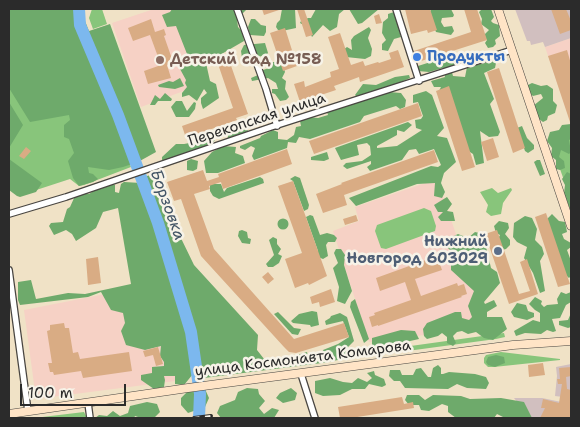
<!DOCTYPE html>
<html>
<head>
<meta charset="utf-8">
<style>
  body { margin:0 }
  #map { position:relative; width:580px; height:427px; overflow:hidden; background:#f0e2c6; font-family:"Shantell Sans",sans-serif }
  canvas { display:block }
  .frame { position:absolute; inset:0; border:10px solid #2b2b2b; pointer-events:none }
  .scale { position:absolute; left:20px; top:384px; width:106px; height:22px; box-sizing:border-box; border:2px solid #2b2b2b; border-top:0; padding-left:6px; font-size:15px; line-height:18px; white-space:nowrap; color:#2b2b2b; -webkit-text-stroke:4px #f7f3e8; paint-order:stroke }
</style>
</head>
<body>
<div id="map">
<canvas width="580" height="427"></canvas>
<div class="frame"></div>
<div class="scale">100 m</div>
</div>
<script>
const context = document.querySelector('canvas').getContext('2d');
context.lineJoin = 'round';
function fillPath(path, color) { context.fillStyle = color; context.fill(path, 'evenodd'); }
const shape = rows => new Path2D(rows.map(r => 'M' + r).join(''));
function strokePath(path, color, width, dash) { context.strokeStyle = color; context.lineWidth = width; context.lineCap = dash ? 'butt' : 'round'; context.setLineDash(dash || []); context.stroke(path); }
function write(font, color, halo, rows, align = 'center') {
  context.font = font + ' "Shantell Sans",sans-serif'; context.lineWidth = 5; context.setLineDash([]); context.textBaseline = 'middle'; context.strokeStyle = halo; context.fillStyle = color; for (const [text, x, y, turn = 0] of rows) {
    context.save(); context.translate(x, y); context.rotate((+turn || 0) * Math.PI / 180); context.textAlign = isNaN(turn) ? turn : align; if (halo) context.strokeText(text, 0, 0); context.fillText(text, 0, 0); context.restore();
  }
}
const built = shape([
  [154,9,232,9,195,56,205,83,141,107,112,23],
  [571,38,571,111,567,112,545,47],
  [437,179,488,327,369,342,333,231,359,221,355,207],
  [151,285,183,380,36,399,24,310]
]);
const industrial = shape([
  [515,9,571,9,571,38,545,47,543,42,531,45,530,41,527,41],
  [571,364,571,398,555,396,557,376,556,367],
  [514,398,542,398,571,404,571,418,530,418]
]);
const green = shape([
  [9,9,75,27,131,167,84,185,79,186,70,179,24,194,9,181],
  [92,9,102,9,107,24,93,29,89,18],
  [571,130,571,200,550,141],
  [492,188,498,193,511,188,512,190,503,203,501,214,491,216,486,212,488,205,480,192],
  [424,208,431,211,436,226,435,231,386,249,381,248,375,231,377,225],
  [504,333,505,337,496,339,385,354,384,352,389,349],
  [501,352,560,359,560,360,494,367,488,367,484,363,484,358,486,355],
  [84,412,87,418,34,418]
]);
const forest = shape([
  [9,9,84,9,85,21,89,31,110,24,156,152,138,162,123,167,109,170,88,167,89,173,93,174,98,179,93,182,79,186,73,178,68,161,74,153,69,139,64,137,64,125,70,120,69,115,30,122,9,88],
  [172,9,247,9,237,19,238,27,243,32,244,41,206,63,210,81,216,84,219,98,203,109,201,103,201,98,207,93,204,89,197,101,189,95,182,97,182,93,187,87,185,83,186,80,180,69,183,65,188,65,189,59,176,26,167,27,162,15,170,12],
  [282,9,295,9,296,28,282,31,278,30,276,27,277,23,280,20],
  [316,9,345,9,339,14,337,27,330,31,323,25,312,37,306,23,301,24,300,22,308,18,311,18],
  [349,9,379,9,362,23,358,24],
  [431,9,451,9,454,15,453,17,442,18,441,22,444,27,452,26,454,31,451,35,436,32,429,15],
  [482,9,491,9,494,17,491,21,493,23,499,25,500,36,495,40,496,44,493,47,488,48,485,43,487,40,485,38,485,34,489,30,481,24,482,19,479,12],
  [394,12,401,37,394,39,388,51,382,50,382,44,386,40,382,33,383,22,388,18,388,14],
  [251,19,255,19,261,25,266,26,266,32,264,36,250,35,248,27],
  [369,27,371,30,368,38,372,49,371,56,365,59,346,57,343,50,347,47,352,50,351,40,354,36],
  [265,43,268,53,266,55,246,60,242,58,241,51,244,45],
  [462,52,463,58,451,69,453,76,465,77,467,67,494,61,496,63,495,68,484,73,494,99,490,104,500,132,498,136,489,137,480,131,484,163,476,165,473,154,464,148,439,91,441,87,434,87,431,81,445,77,443,68,429,72,418,71,418,66],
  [272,62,282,62,285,72,282,78,286,81,285,89,289,97,286,100,280,101,275,94,272,93,272,89,278,89,276,83,268,78,252,81,251,78,258,75,263,70,269,68],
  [409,75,410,78,389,87,389,92,401,93,406,100,405,107,400,109,396,106,364,116,360,122,310,139,299,137,296,143,288,142,287,148,254,160,252,156,255,148,251,146,245,150,240,148,240,146,260,138,261,136,273,130,278,132,278,139,287,140,294,135,296,127,301,126,300,121,309,117,318,118,328,115,327,112,369,98,358,98,355,95,363,84,376,85,395,77],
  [180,78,184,86,175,89,159,87,158,85,169,81,173,82],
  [532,83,541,86,547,85,553,89,553,101,557,105,555,113,548,116,547,120,543,122,535,116,533,106,543,98,541,94,533,96,528,92,528,85],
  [426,91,432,95,444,128,437,136,447,138,456,162,444,173,441,183,445,192,442,198,434,196,435,183,417,184,356,206,349,198,431,166,438,167,441,165,434,149,419,154,416,149,409,150,402,160,370,171,367,167,371,164,371,161,347,169,343,166,346,163,362,161,371,155,370,146,367,143,357,145,359,155,341,160,335,148,408,122,412,125,404,132,397,130,397,135,377,146,377,148,397,146,422,130,416,128,415,120,421,119,423,116,418,102,413,103,413,95],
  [165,93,172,99,171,101,158,101,155,105,150,105,155,95,160,99],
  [176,101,182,101,187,111,194,102,196,103,195,109,189,117,176,117,171,107],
  [9,102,23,125,9,148],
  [571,124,571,139,569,140,571,152,569,154,561,150,559,157,564,161,565,168,560,170,556,169,556,160,551,156,552,148,547,141,550,132,559,130,562,125],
  [245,126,248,131,233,139,227,140,229,133],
  [522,126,527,138,534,145,534,149,528,153,525,151,517,128],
  [212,139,215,140,209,147,166,161,162,160,162,157,176,144,184,144],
  [223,146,236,147,235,153,243,156,245,163,218,173,206,173,204,161,212,152],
  [327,152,329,159,324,161,311,160,311,157],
  [9,159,42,183,36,192,20,197,17,196,9,190],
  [191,159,198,161,197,169,193,171,187,170,187,161],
  [537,160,540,160,545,174,540,176,534,162],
  [567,172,571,174,571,212,564,193,565,185,562,179],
  [151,175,155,180,161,197,194,265,258,335,257,350,268,364,307,352,309,360,316,361,322,358,323,350,338,344,349,337,343,321,326,325,325,321,330,318,331,316,340,313,347,317,354,341,348,347,348,351,355,349,359,351,359,356,322,363,204,378,201,374,193,374,184,385,175,384,175,376,164,376,165,380,164,387,154,389,141,380,141,375,152,373,152,367,164,366,164,362,160,356,161,346,145,350,126,345,121,331,125,323,123,313,111,310,101,292,88,297,20,305,18,300,18,282,31,280,36,299,68,293,85,294,131,284,118,208,103,212,96,228,76,241,72,234,66,230,54,235,49,226,51,223,63,222,67,209,70,207,75,196,84,193,89,194,101,186,111,182,115,185,115,192,119,193,121,184,124,182,141,183,145,179,143,177],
  [295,176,300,178,309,205,308,209,304,211,293,181,290,179],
  [260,177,263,179,264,183,219,199,213,196,210,191,210,184,221,184,224,192,227,188],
  [447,197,452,204,447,211,453,212,455,221,441,221,438,217,443,212,438,212,434,205],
  [552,214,559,221,565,222,567,232,562,234,564,239,571,243,571,247,567,250,571,261,571,276,569,278,560,270,547,219],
  [310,215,313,216,320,235,327,233,334,235,337,238,335,242,328,242,326,245,328,256,323,259,318,257,316,253,318,251,306,217],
  [525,216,532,218,537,229,535,240,542,247,544,254,540,261,545,291,540,293,533,273,524,258,527,247,517,242,513,237,514,223],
  '277.5 224a5.5 5.5 0 1 1 11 0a5.5 5.5 0 1 1-11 0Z',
  [499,221,508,223,509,228,505,234,510,240,510,245,506,249,502,250,497,241,500,235,496,233,494,226],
  [242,230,247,232,248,238,251,239,250,244,242,243,238,236,239,231],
  [475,232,483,234,491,268,497,272,500,283,484,302,485,304,494,300,497,306,487,312,487,317,502,317,507,329,493,340,484,338,476,332,468,334,462,331,457,332,453,336,456,343,453,346,447,343,447,337,442,333,438,336,427,339,424,336,423,329,427,323,455,312,461,312,462,318,469,320,472,317,468,306,474,291,451,270,451,251,447,247,448,239,458,234,468,238],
  [273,237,277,239,277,244,281,249,278,254,282,256,279,263,273,267,268,267,266,264,274,255,269,240],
  [336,249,341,249,345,255,344,265,352,291,345,304,337,301,339,287,333,268,338,263,334,253],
  [561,292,566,294,571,292,571,302,566,305,560,318,552,319,556,331,553,332,547,330,541,334,525,333,516,336,514,331,533,320,540,322,540,313,535,310,529,304,535,297,542,301,541,304,544,307,547,305,558,304,557,299],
  [355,299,369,339,364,343,350,307,351,302],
  [517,303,526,305,528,311,534,313,534,317,527,320,514,317,511,312],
  [312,311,317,312,319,325,311,327,310,325,293,323,291,321,299,314],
  [278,312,294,328,301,329,298,335,292,334,274,314],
  [571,313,571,327,568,328,559,325,559,321,568,320],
  [401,330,415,331,419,339,388,346,388,350,383,351,381,348,376,348,372,345,372,338],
  [496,355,504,357,505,363,495,367,488,365,486,362,488,357],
  [438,365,441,368,441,374,443,374,449,372,475,374,486,377,489,383,486,389,467,388,457,384,448,389,405,388,400,381,394,381,389,376,390,370,400,370,402,375,413,375,416,369,421,368,428,377,431,377,433,368],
  [374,371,375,375,384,379,386,385,382,387,369,384,365,389,352,389,340,395,323,396,315,393,315,381,330,378,343,382,352,383,358,378,367,382,372,378,367,373],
  [247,388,258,389,259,394,265,401,259,408,264,414,272,408,279,410,274,418,221,418,217,413,220,406,235,400,238,392],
  [291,388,297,393,295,400,283,403,276,398,280,393],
  [205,389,209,398,205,407,188,413,181,405,181,398,187,392],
  [407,395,419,395,425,400,433,395,461,396,470,399,501,398,524,402,532,418,505,418,497,414,494,418,456,418,448,412,448,406,442,404,429,411,421,410,419,405,409,405,405,400],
  [147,402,157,404,160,412,154,418,141,418,135,416,134,418,95,418,99,415,107,416,113,411,120,416,128,413,130,406]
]);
const river = shape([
  [79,9,80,25,118,115,158,223,191,332,200,394,199,418]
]);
const building = shape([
  [262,9,279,9,279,10,264,15],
  [297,9,304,9,313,35,306,37],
  [405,9,430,9,437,30,428,33,427,30,411,34],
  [464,9,477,9,487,40,418,62,414,51,471,32],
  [551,9,566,9,571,21,571,30,560,34],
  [379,14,382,23,376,24,374,16],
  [151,19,155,32,164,29,166,35,164,36,171,56,173,55,175,62,167,65,171,78,148,84,144,71,161,65,150,35,133,41,128,28],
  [285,28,297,66,283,71,270,33],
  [340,33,351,65,363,61,365,66,378,62,379,63,391,59,389,53,398,50,404,67,360,82,359,77,351,80,334,86,336,90,300,102,294,84,304,81,305,87,331,77,330,72,339,69,328,37],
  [567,50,571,64,570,122,548,56],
  [229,60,248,114,236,118,237,120,186,138,182,126,233,108,218,64],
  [499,68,525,148,513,153,487,72],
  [449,86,475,167,462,171,436,91],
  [418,103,422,116,314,154,309,141],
  [493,138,499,157,487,161,481,142],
  [26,147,31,151,24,159,19,156],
  [287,149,292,164,223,189,221,182,209,186,210,189,194,194,214,249,294,339,344,323,349,337,296,353,289,352,284,347,201,256,181,199,174,201,167,182,203,170,207,181,219,177,218,174],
  [434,150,438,162,344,195,347,205,323,213,316,194,342,184,341,183],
  [293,181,327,276,309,285,308,283,295,288,285,259,302,253,278,186],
  [546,213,570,284,558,287,535,217],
  [356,215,358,221,345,225,343,219],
  [497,230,519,294,530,291,520,262,527,259,538,294,509,304,485,234],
  [437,256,442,270,415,279,421,296,457,283,458,286,464,284,467,294,461,296,462,297,378,326,378,325,372,327,369,317,375,315,374,313,411,300,405,282,380,291,376,278],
  [98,257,101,283,88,285,86,259],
  [268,272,274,279,268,284,262,277],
  [331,289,335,302,320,307,319,302,312,304,310,297],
  [64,323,65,328,69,328,73,353,78,352,80,359,129,352,132,371,83,378,81,371,54,375,53,372,50,372,48,363,52,363,47,331,50,330,50,325],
  [158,347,163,364,156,366,153,355,145,357,143,351],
  [543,363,545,375,529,377,528,365],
  [571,367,571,376,566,377,567,389,571,390,571,418,540,418,545,408,541,408,543,399,559,403,562,384,558,384,557,379,560,379,559,368],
  [402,397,404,404,413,402,414,408,351,418,340,418,338,407]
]);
const street = shape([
  [237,9,266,89,277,126],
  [396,9,419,81],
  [9,214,66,197,271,127,512,50],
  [9,270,28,411],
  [301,374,315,418],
  [88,403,90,418]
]);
const secondary = shape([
  [498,9,571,226],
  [9,414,188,388,513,345,571,341]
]);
const rail = shape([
  [194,418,211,416]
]);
const markers = [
  [417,57,5,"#3f7fe0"],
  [160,60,5,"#8d6e63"],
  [498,251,5,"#5c6f8a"]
];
const shopNames = [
  ["Продукты",427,57]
];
const educationNames = [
  ["Детский сад №158",170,60]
];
const streetNames = [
  ["Перекопская улица",257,120,-18],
  ["улица Космонавта Комарова",303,359,-7]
];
const serviceNames = [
  ["Нижний",488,242],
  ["Новгород 603029",488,259]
];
const waterNames = [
  ["Борзовка",167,205,70]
];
fillPath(built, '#f6d1c5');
fillPath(industrial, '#d1bfbf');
fillPath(green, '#88c57b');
fillPath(forest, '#6eaa6b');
strokePath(river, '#7cb8ee', 12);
fillPath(building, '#d9ac84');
strokePath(street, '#494642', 8);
strokePath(secondary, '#494642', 9);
strokePath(street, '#fff', 5.5);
strokePath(secondary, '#ffe4c6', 8);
strokePath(rail, '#2b2b2b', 4);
strokePath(rail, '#f7f3e8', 2, [5.5]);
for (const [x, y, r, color] of markers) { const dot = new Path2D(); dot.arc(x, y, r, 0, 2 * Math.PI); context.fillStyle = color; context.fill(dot); strokePath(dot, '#f7f3e8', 2); }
write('bold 15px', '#366cbe', '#f7f3e8', shopNames, 'left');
write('bold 15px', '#785e54', '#f7f3e8', educationNames, 'left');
write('15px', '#2b2b2b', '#f7f3e8', streetNames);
write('bold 15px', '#4e5e75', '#f7f3e8', serviceNames, 'right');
write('italic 16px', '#435566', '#f7f3e8', waterNames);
</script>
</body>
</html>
